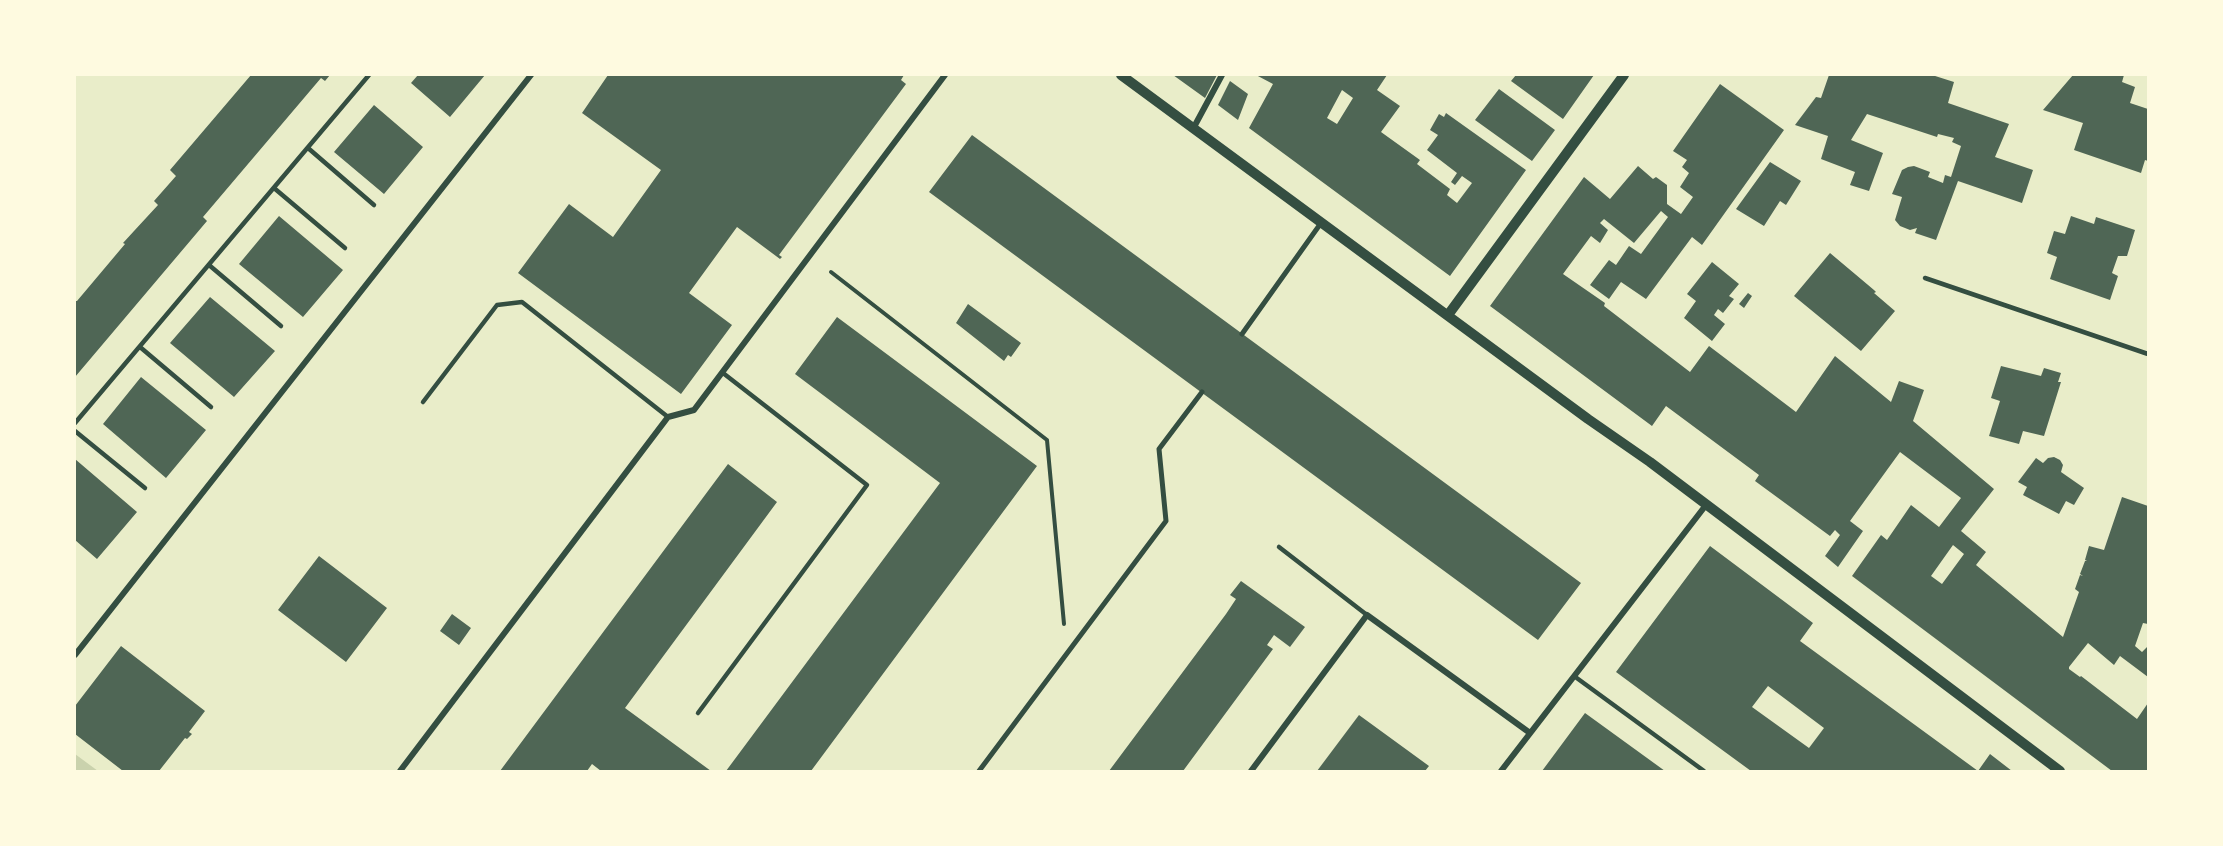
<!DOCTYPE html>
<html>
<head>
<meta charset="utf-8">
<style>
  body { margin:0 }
  #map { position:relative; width:2223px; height:846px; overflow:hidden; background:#e9edc9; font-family:"Roboto Serif",serif }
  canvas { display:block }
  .frame { position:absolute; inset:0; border:76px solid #fefae0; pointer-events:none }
</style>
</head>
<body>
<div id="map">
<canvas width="2223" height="846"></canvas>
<div class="frame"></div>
</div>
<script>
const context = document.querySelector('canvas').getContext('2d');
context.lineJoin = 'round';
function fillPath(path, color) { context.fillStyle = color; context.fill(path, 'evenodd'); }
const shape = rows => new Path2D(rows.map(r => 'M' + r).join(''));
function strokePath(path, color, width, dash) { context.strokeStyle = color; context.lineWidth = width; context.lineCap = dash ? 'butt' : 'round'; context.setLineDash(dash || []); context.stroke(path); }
const green = shape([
  [75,754,98,771,75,771]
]);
const building = shape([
  [251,75,330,75,325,81,321,78,203,217,207,221,75,377,75,301,77,301,125,244,123,243,134,231,158,205,154,201,176,176,170,170],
  [418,75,485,75,450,117,411,83],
  [608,75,904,75,901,80,906,84,779,255,782,257,780,259,737,227,689,293,732,325,681,394,518,273,569,204,613,237,661,170,582,113],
  [1173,75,1217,75,1205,98],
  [1256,75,1387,75,1377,90,1400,106,1381,132,1420,160,1417,164,1450,189,1447,195,1457,203,1472,183,1462,176,1455,185,1451,182,1457,173,1427,150,1438,135,1430,130,1439,114,1444,117,1446,113,1526,170,1450,276,1249,128,1273,84],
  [1342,90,1353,98,1337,124,1327,118],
  [1516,75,1594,75,1563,119,1511,81],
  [1829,75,1932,75,1954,82,1948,103,2009,124,1995,157,2033,170,2022,203,1958,181,1936,240,1915,233,1917,228,1910,230,1900,226,1895,220,1902,197,1892,194,1902,170,1908,167,1914,166,1930,172,1928,177,1943,183,1945,175,1951,177,1961,146,1952,142,1954,138,1938,134,1937,137,1867,114,1851,140,1883,153,1869,191,1850,185,1855,172,1821,159,1828,136,1795,125,1816,97,1821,98],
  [2073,75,2124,75,2122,82,2135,87,2130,103,2148,109,2148,161,2145,160,2141,173,2074,150,2083,123,2043,110],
  [1230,81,1248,94,1238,120,1218,105],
  [1720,84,1784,130,1702,245,1692,237,1646,299,1621,282,1609,299,1590,285,1609,260,1616,265,1629,246,1641,254,1668,217,1661,211,1634,243,1604,219,1600,223,1608,230,1600,243,1591,236,1563,274,1605,303,1604,306,1690,372,1709,346,1796,412,1835,356,1891,402,1899,381,1924,390,1913,421,1994,489,1961,531,1986,552,1976,565,2063,637,2079,592,2075,589,2080,575,2083,576,2080,574,2085,561,2087,561,2085,560,2089,546,2104,550,2122,497,2148,506,2148,624,2143,623,2135,646,2142,652,2148,646,2148,677,2120,656,2114,665,2088,643,2069,667,2069,669,2080,677,2081,676,2137,719,2148,703,2148,771,2112,771,1852,576,1881,535,1887,540,1911,505,1939,527,1961,498,1900,452,1850,521,1863,531,1838,567,1825,556,1840,535,1835,530,1830,536,1755,481,1759,475,1666,406,1652,426,1490,306,1584,177,1610,199,1638,166,1653,179,1656,177,1667,185,1667,204,1681,214,1693,197,1680,187,1689,173,1682,167,1687,160,1673,151],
  [1953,545,1964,554,1942,584,1931,576],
  [1499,89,1555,130,1532,161,1475,120],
  [374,105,423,147,384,194,334,152],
  [972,135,1581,583,1538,640,929,192],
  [1770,162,1801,181,1786,205,1780,201,1764,226,1736,209],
  [279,216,343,270,303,317,239,264],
  [2071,216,2094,224,2096,217,2135,230,2127,256,2118,256,2112,273,2118,276,2110,300,2050,279,2057,257,2047,253,2054,231,2065,234],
  [1830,253,1874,290,1876,292,1874,293,1895,311,1861,351,1794,296],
  [1712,262,1739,284,1729,296,1734,299,1723,313,1718,309,1714,315,1725,324,1712,341,1684,318,1696,301,1687,294],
  [1748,293,1752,296,1744,308,1739,304],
  [210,297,275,351,234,397,170,343],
  [968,304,1021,343,1011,357,1008,355,1004,361,956,323],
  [837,317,1037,466,811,771,726,771,940,483,795,374],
  [2001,366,2041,376,2044,368,2061,373,2058,382,2061,382,2044,436,2023,431,2019,444,1989,436,2000,401,1991,398],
  [141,377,206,430,166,478,103,424],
  [2054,457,2060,460,2063,465,2061,472,2084,488,2074,505,2066,501,2059,514,2023,495,2027,487,2018,482,2036,458,2043,463,2048,458],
  [75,459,137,512,97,559,75,540],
  [728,464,777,502,625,708,711,771,601,771,592,764,587,771,500,771],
  [1710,546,1813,623,1800,641,1978,771,1990,754,2012,771,1751,771,1662,706,1616,672],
  [1768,686,1824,728,1809,748,1752,707],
  [319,556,387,608,346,662,278,610],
  [1241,581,1305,627,1290,647,1274,635,1267,645,1273,649,1183,771,1109,771,1226,614,1236,599,1230,595],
  [452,614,471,628,459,645,440,631],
  [121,646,205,711,189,732,192,734,187,739,185,738,159,771,123,771,75,734,75,706],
  [1585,713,1665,771,1542,771],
  [1359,715,1429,766,1425,771,1317,771]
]);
const path = shape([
  [831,272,1047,440,1064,624]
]);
const service = shape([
  [308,148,374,205],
  [274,188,345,248],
  [209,265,281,326],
  [1925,278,2148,354],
  [140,347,211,407],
  [423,402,497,305,522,302,668,417],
  [75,423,369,75],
  [75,431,145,488],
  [1279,547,1367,615],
  [1574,676,1704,771],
  [698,713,867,485,723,373]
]);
const pedestrian = shape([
  [1242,334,1321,223],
  [979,771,1166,521,1159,449,1202,392]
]);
const minor = shape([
  [1194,127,1222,75],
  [75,655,531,75],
  [400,771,668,417,694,410,945,75],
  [1251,771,1367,615,1530,733],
  [1501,771,1706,505]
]);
const tertiary = shape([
  [1121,75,1588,419,1650,462,2060,771],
  [1448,315,1624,75]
]);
fillPath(green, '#cad2ad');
fillPath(building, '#4f6655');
strokePath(path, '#344e41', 4);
strokePath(service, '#344e41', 4.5);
strokePath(pedestrian, '#344e41', 5);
strokePath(minor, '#344e41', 6);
strokePath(tertiary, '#344e41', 10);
</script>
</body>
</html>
